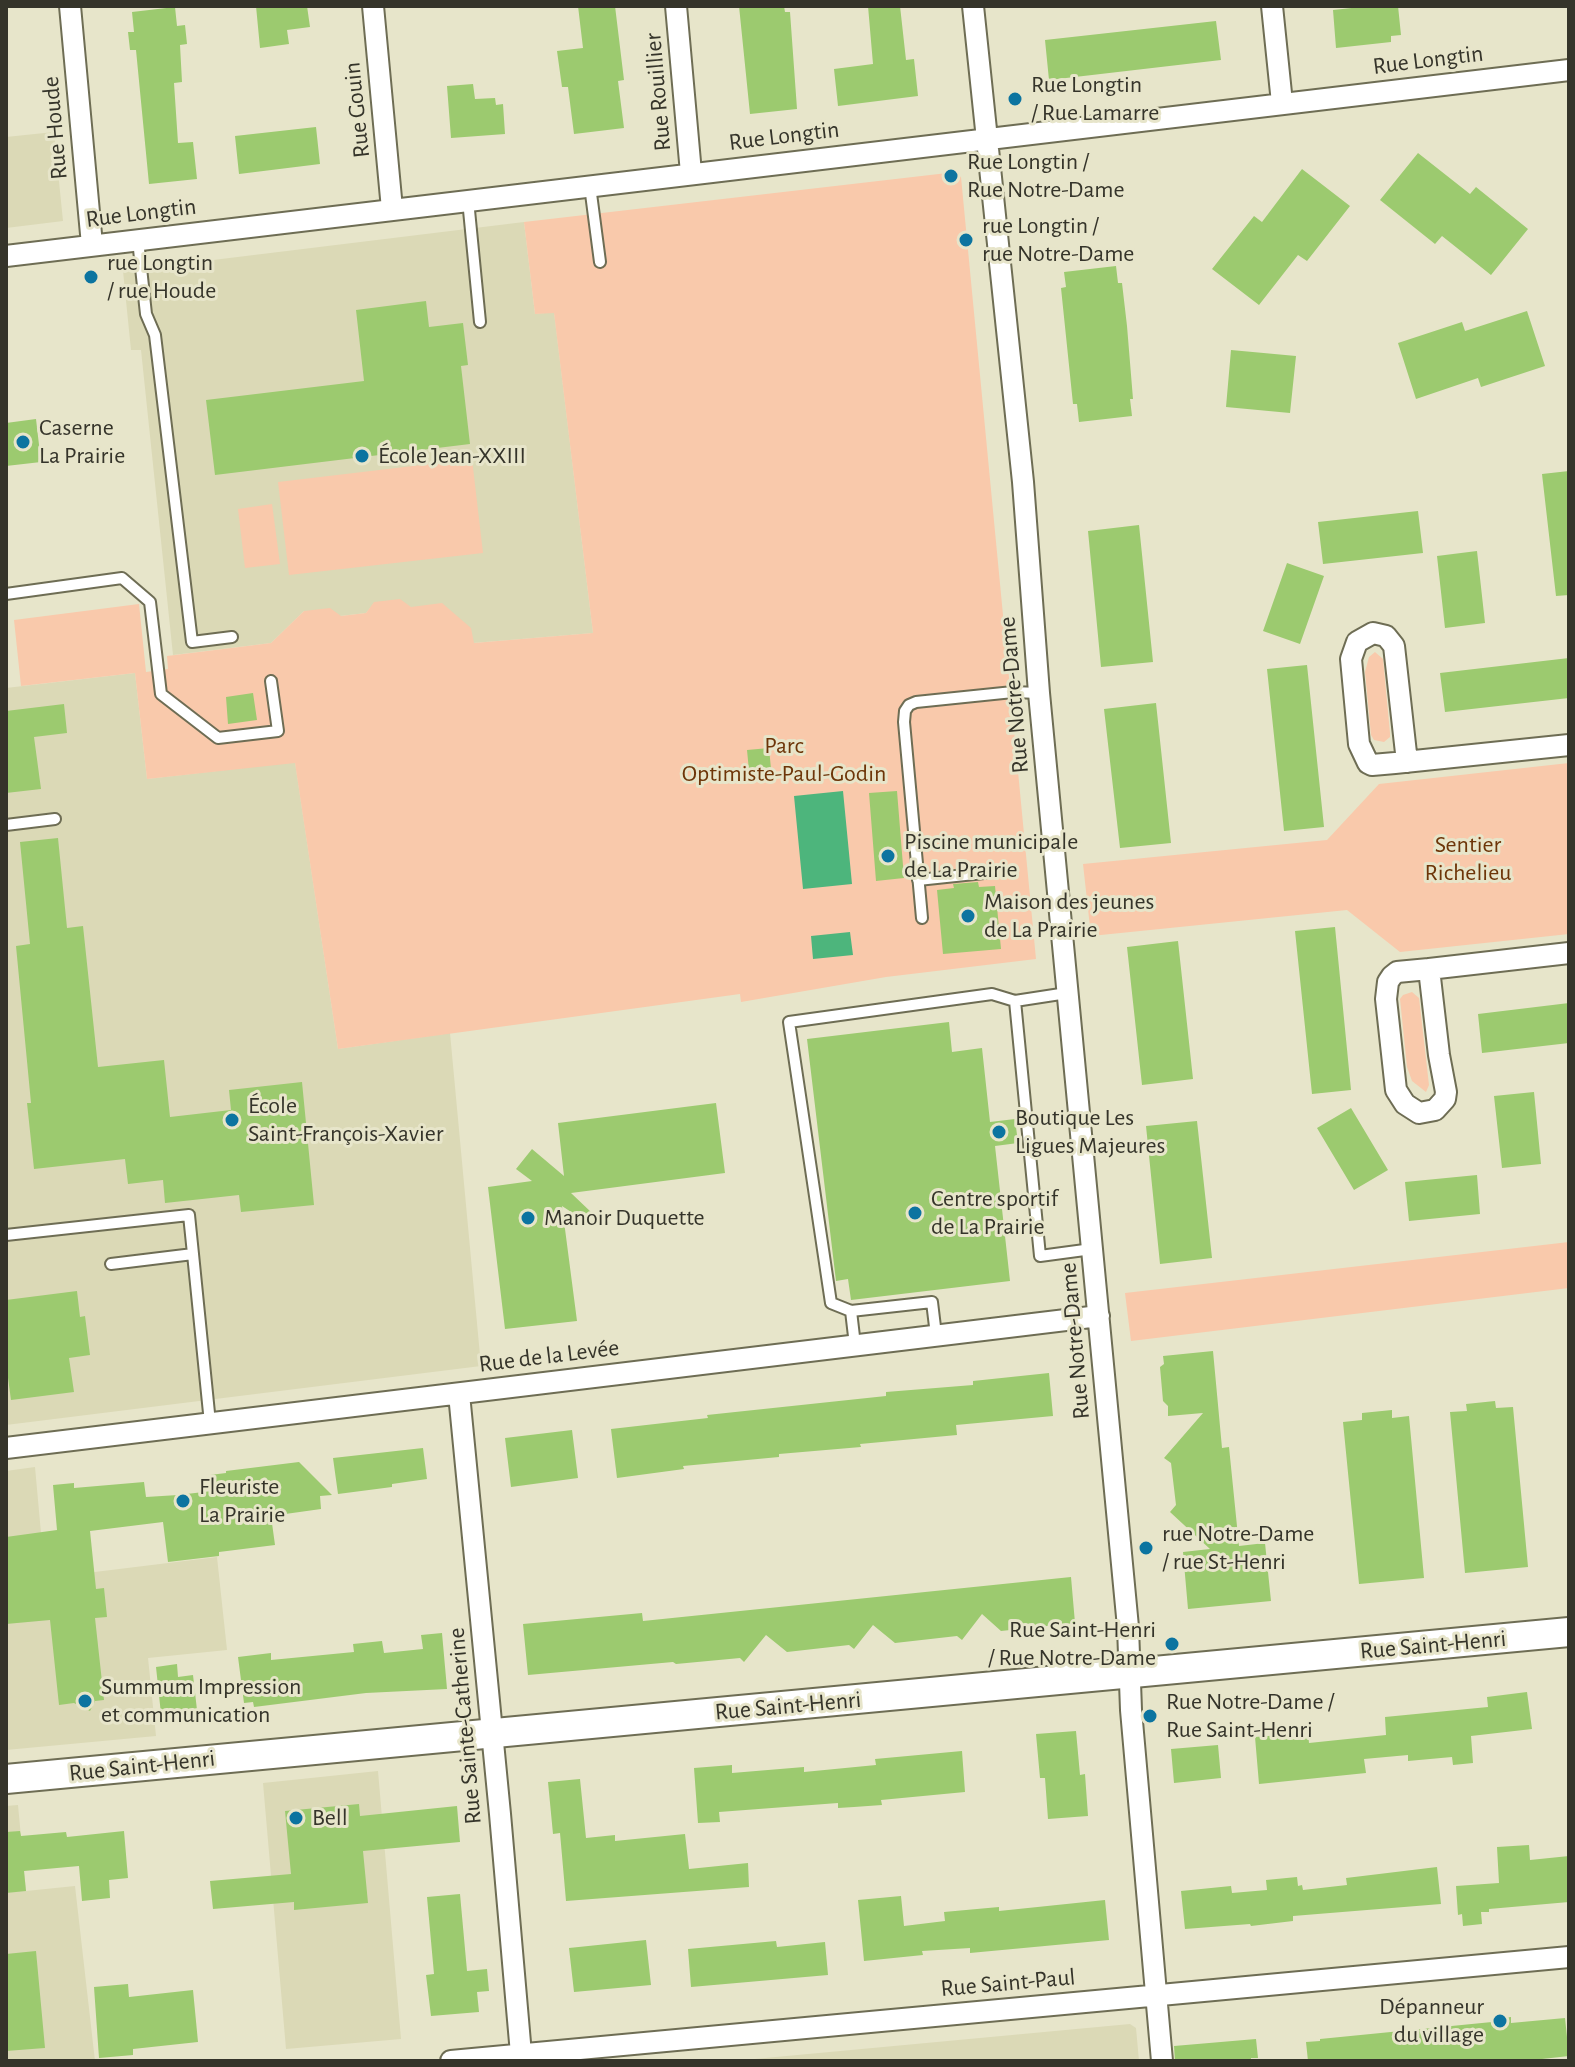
<!DOCTYPE html>
<html>
<head>
<meta charset="utf-8">
<style>
  body { margin:0 }
  #map { position:relative; width:1575px; height:2067px; overflow:hidden; background:#e7e5ca; font-family:"Alegreya Sans",sans-serif }
  canvas { display:block }
  .frame { position:absolute; inset:0; border:8px solid #35342a; pointer-events:none }
</style>
</head>
<body>
<div id="map">
<canvas width="1575" height="2067"></canvas>
<div class="frame"></div>
</div>
<script>
const context = document.querySelector('canvas').getContext('2d');
context.lineJoin = 'round';
function fillPath(path, color) { context.fillStyle = color; context.fill(path, 'evenodd'); }
const shape = rows => new Path2D(rows.map(r => 'M' + r).join(''));
function strokePath(path, color, width, dash) { context.strokeStyle = color; context.lineWidth = width; context.lineCap = dash ? 'butt' : 'round'; context.setLineDash(dash || []); context.stroke(path); }
function write(font, color, halo, rows, align = 'center') {
  context.font = font + ' "Alegreya Sans",sans-serif'; context.lineWidth = 6; context.setLineDash([]); context.textBaseline = 'middle'; context.strokeStyle = halo; context.fillStyle = color; for (const [text, x, y, turn = 0] of rows) {
    context.save(); context.translate(x, y); context.rotate((+turn || 0) * Math.PI / 180); context.textAlign = isNaN(turn) ? turn : align; if (halo) context.strokeText(text, 0, 0); context.fillText(text, 0, 0); context.restore();
  }
}
const built = shape([
  [54,132,63,221,6,228,6,137],
  [524,222,535,314,554,312,593,633,473,643,411,608,375,602,366,613,340,616,304,611,271,643,173,655,141,350,131,350,123,271],
  [135,673,147,779,295,762,338,1049,450,1033,481,1366,6,1425,6,688],
  [35,1467,41,1533,54,1577,217,1557,227,1650,148,1658,156,1736,6,1750,6,1471],
  [378,1771,401,2039,286,2049,263,1783],
  [18,1805,26,1891,75,1886,95,2061,6,2061,6,1806],
  [1130,2024,1136,2028,1139,2061,733,2061]
]);
const green = shape([
  [956,172,961,177,1036,959,886,977,741,1002,740,994,338,1049,295,763,147,779,135,673,21,686,14,620,139,604,146,672,168,669,167,656,271,643,304,611,330,608,341,616,366,613,374,602,400,599,411,607,442,603,471,628,474,643,593,633,554,313,535,314,524,222],
  [472,459,483,553,289,575,278,482],
  [272,504,280,564,245,568,238,509],
  [1375,652,1383,659,1390,733,1390,737,1384,742,1374,740,1371,735,1366,682,1365,672,1369,657],
  [1569,763,1569,934,1400,952,1347,910,1091,936,1083,864,1327,840,1379,784],
  [1412,992,1419,998,1429,1085,1426,1092,1412,1081,1407,1067,1400,999,1403,995],
  [1569,1242,1569,1288,1131,1341,1125,1293]
]);
const water = shape([
  [843,791,852,884,803,889,794,796],
  [850,932,853,955,813,959,811,936]
]);
const building = shape([
  [256,6,307,6,310,27,287,30,289,44,260,48],
  [578,6,615,6,624,80,618,81,624,128,574,134,568,87,562,87,557,51,583,48],
  [739,6,784,6,785,12,790,12,797,109,750,114],
  [868,6,900,6,906,60,914,59,918,96,838,106,834,69,873,64],
  [1370,6,1398,6,1401,35,1391,36,1391,42,1336,48,1333,10],
  [175,7,177,26,185,25,187,44,180,45,182,82,174,83,178,143,193,142,197,179,149,184,136,50,130,50,128,32,134,32,132,12],
  [1216,21,1221,60,1049,80,1045,40],
  [473,84,475,99,495,98,496,105,503,104,505,134,451,138,447,86],
  [316,127,320,164,239,174,235,136],
  [1418,153,1470,194,1476,187,1528,229,1491,275,1442,236,1435,244,1380,200],
  [1302,169,1350,206,1307,261,1298,255,1259,305,1212,269,1254,216,1262,222],
  [1116,266,1118,283,1122,283,1127,326,1133,399,1130,399,1132,416,1079,422,1077,404,1073,404,1061,288,1066,287,1064,272],
  [426,301,429,327,463,323,468,365,461,366,470,444,215,475,206,400,364,381,356,310],
  [1527,311,1545,366,1481,387,1478,378,1416,399,1398,343,1462,322,1465,331],
  [1231,350,1296,356,1290,413,1226,407],
  [36,419,41,462,6,466,6,423],
  [1569,471,1569,595,1556,596,1542,474],
  [1418,511,1423,553,1323,564,1318,522],
  [1139,525,1153,662,1101,667,1088,531],
  [1477,551,1485,623,1445,628,1437,556],
  [1287,563,1324,576,1300,644,1263,631],
  [1569,658,1569,698,1445,712,1440,673],
  [1307,665,1324,827,1284,831,1267,669],
  [253,693,257,720,228,724,226,697],
  [1156,703,1171,843,1120,848,1104,709],
  [64,704,67,733,34,737,41,789,6,793,6,711],
  [769,748,772,779,750,781,747,750],
  [897,791,904,878,876,881,869,793],
  [58,838,67,928,83,926,98,1067,164,1060,170,1117,231,1110,229,1090,302,1082,314,1205,241,1212,239,1195,165,1203,163,1180,128,1184,125,1159,34,1169,27,1103,31,1103,16,946,30,944,20,842],
  [978,882,979,887,995,886,1001,949,943,954,937,890,954,888,953,884],
  [1335,927,1351,1090,1312,1094,1295,931],
  [1178,941,1193,1079,1142,1085,1127,947],
  [1569,1003,1569,1043,1482,1053,1478,1014],
  [949,1022,952,1052,982,1048,990,1122,1015,1119,1018,1143,995,1146,1010,1281,851,1300,848,1279,836,1281,807,1039],
  [1534,1092,1541,1164,1502,1168,1494,1096],
  [716,1103,725,1173,571,1193,592,1213,585,1221,562,1206,577,1321,505,1329,488,1187,532,1181,516,1169,532,1149,564,1176,558,1123],
  [1351,1108,1388,1170,1354,1190,1317,1128],
  [1197,1121,1212,1258,1160,1264,1146,1126],
  [1477,1175,1480,1214,1409,1221,1405,1182],
  [77,1291,80,1317,85,1316,90,1355,69,1358,74,1392,11,1400,6,1363,6,1300],
  [1213,1351,1222,1448,1229,1447,1239,1546,1265,1543,1271,1601,1188,1609,1183,1552,1210,1549,1170,1512,1176,1505,1171,1463,1164,1458,1203,1413,1168,1416,1168,1406,1163,1401,1160,1367,1164,1364,1163,1356],
  [1049,1373,1053,1416,956,1425,957,1435,860,1444,861,1447,779,1454,779,1457,683,1466,684,1469,617,1478,611,1429,708,1418,707,1415,886,1396,886,1392,973,1385,973,1381],
  [1495,1401,1496,1408,1513,1407,1528,1567,1465,1573,1450,1412,1467,1411,1466,1404],
  [1392,1410,1392,1418,1409,1416,1424,1578,1359,1584,1343,1422,1362,1420,1362,1413],
  [572,1430,578,1478,511,1487,505,1438],
  [423,1448,427,1479,392,1484,392,1487,338,1494,333,1458],
  [299,1462,332,1495,320,1496,321,1509,271,1516,275,1545,219,1552,219,1556,168,1562,163,1522,90,1531,96,1589,104,1588,107,1617,95,1618,104,1700,95,1701,90,1711,74,1703,59,1705,50,1620,6,1624,6,1537,57,1530,53,1485,74,1483,74,1488,144,1482,146,1497,178,1495,212,1491,210,1475,226,1473,226,1471],
  [1071,1577,1075,1623,1001,1631,982,1614,962,1640,957,1636,895,1643,873,1625,854,1649,849,1645,787,1652,766,1635,744,1662,740,1658,676,1664,673,1662,528,1675,523,1624,642,1613,643,1621],
  [442,1633,447,1689,366,1693,254,1707,253,1702,244,1703,238,1657,271,1653,271,1660,354,1652,353,1644,382,1641,384,1653,423,1649,421,1635],
  [177,1664,178,1677,193,1675,197,1710,161,1714,156,1667],
  [1527,1692,1532,1729,1471,1736,1473,1763,1453,1765,1452,1757,1408,1761,1408,1755,1364,1759,1366,1773,1259,1784,1255,1737,1308,1733,1309,1743,1386,1735,1385,1717,1488,1707,1487,1697],
  [1076,1731,1080,1775,1085,1774,1088,1816,1048,1819,1045,1778,1040,1778,1036,1734],
  [1218,1745,1221,1778,1174,1783,1171,1749],
  [962,1751,965,1792,881,1800,882,1805,854,1807,838,1808,838,1803,719,1812,720,1822,698,1823,694,1768,732,1765,732,1773,804,1767,804,1772,876,1765,875,1759],
  [580,1779,586,1838,615,1835,615,1841,685,1834,689,1869,748,1863,749,1887,566,1901,560,1833,553,1834,548,1782],
  [359,1804,360,1816,457,1806,460,1842,363,1851,368,1903,294,1910,294,1902,213,1909,210,1881,291,1874,285,1811],
  [20,1831,21,1836,66,1832,67,1837,124,1831,128,1878,109,1880,110,1898,82,1901,79,1866,24,1871,26,1891,6,1893,6,1832],
  [1529,1845,1530,1860,1569,1856,1569,1902,1489,1909,1489,1912,1481,1912,1482,1924,1463,1926,1462,1914,1458,1915,1456,1886,1499,1883,1497,1847],
  [1437,1867,1441,1904,1293,1916,1293,1921,1251,1926,1250,1924,1185,1929,1181,1891,1231,1886,1232,1893,1267,1890,1266,1880,1297,1877,1298,1886,1302,1885,1303,1890,1347,1885,1346,1878],
  [460,1894,467,1971,487,1969,489,1991,477,1992,479,2012,431,2016,426,1975,434,1974,427,1897],
  [901,1896,904,1926,945,1921,944,1912,999,1907,999,1911,1105,1900,1109,1940,970,1953,970,1948,922,1951,923,1955,864,1961,858,1900],
  [646,1940,651,1985,574,1992,569,1948],
  [776,1941,777,1947,825,1942,828,1975,691,1987,688,1949],
  [36,1951,45,2048,6,2051,6,1954],
  [128,1984,129,1997,193,1990,198,2042,133,2049,133,2055,99,2058,94,1987],
  [1511,2017,1511,2023,1565,2018,1569,2056,1524,2061,1308,2061,1306,2042,1320,2041,1320,2039,1492,2022,1491,2019],
  [1256,2039,1258,2058,1251,2058,1251,2061,1175,2061,1174,2046]
]);
const lane = shape([
  [590,186,600,262],
  [468,200,480,322],
  [138,240,146,314,155,335,192,642,232,637],
  [6,594,122,578,150,602,161,694,218,738,278,731,271,681],
  [6,825,55,819],
  [918,880,984,873],
  [922,918,904,722,905,711,909,705,916,702,1013,692,1039,693],
  [1067,993,1015,1001,1040,1256,1092,1249],
  [6,1235,189,1215,193,1254],
  [111,1264,193,1254,210,1423],
  [851,1311,932,1302,936,1335],
  [855,1345,851,1311,831,1303,789,1022,992,994,1015,1001]
]);
const street = shape([
  [70,6,92,245],
  [373,6,392,209],
  [676,6,691,173],
  [973,6,1023,482,1039,693,1128,1627,1131,1710,1162,2061],
  [1272,6,1282,103],
  [6,256,1569,70],
  [1407,762,1394,646,1386,636,1373,633,1357,642,1351,659,1359,744,1368,763,1372,765,1395,763,1569,745],
  [1429,969,1439,1055,1446,1092,1445,1099,1435,1110,1419,1113,1405,1104,1396,1090,1386,999,1388,982,1392,976,1397,972,1429,969,1569,953],
  [459,1394,500,1814,521,2054],
  [6,1448,1099,1316],
  [451,2061,1569,1957]
]);
const secondary = shape([
  [6,1779,1569,1632]
]);
const markers = [
  [1015,99,8,"#0c74a0"],
  [951,176,8,"#0c74a0"],
  [966,240,8,"#0c74a0"],
  [91,277,8,"#0c74a0"],
  [23,442,8,"#0c74a0"],
  [362,456,8,"#0c74a0"],
  [888,856,8,"#0c74a0"],
  [968,916,8,"#0c74a0"],
  [232,1120,8,"#0c74a0"],
  [999,1132,8,"#0c74a0"],
  [915,1213,8,"#0c74a0"],
  [528,1218,8,"#0c74a0"],
  [183,1501,8,"#0c74a0"],
  [1146,1548,8,"#0c74a0"],
  [1172,1644,8,"#0c74a0"],
  [85,1701,8,"#0c74a0"],
  [1150,1716,8,"#0c74a0"],
  [296,1818,8,"#0c74a0"],
  [1500,2021,8,"#0c74a0"]
];
const streetNames = [
  ["Rue Longtin",1428,60,-7],
  ["Rue Rouillier",658,92,-95],
  ["Rue Gouin",357,110,-96],
  ["Rue Houde",55,128,-95],
  ["Rue Longtin",784,136,-7],
  ["Rue Longtin",141,213,-7],
  ["Rue Notre-Dame",1014,695,-95],
  ["Rue Notre-Dame",1075,1341,-95],
  ["Rue de la Levée",549,1356,-7],
  ["Rue Saint-Henri",1433,1645,-5],
  ["Rue Saint-Henri",788,1706,-5],
  ["Rue Sainte-Catherine",465,1726,-95],
  ["Rue Saint-Henri",142,1766,-6],
  ["Rue Saint-Paul",1008,1983,-5]
];
const poiNames = [
  ["Rue Longtin",1031,85],
  ["/ Rue Lamarre",1031,113],
  ["Rue Longtin /",967,162],
  ["Rue Notre-Dame",967,190],
  ["rue Longtin /",982,226],
  ["rue Notre-Dame",982,254],
  ["rue Longtin",107,263],
  ["/ rue Houde",107,291],
  ["Caserne",39,428],
  ["La Prairie",39,456],
  ["École Jean-XXIII",378,456],
  ["Piscine municipale",904,842],
  ["de La Prairie",904,870],
  ["Maison des jeunes",984,902],
  ["de La Prairie",984,930],
  ["École",248,1106],
  ["Saint-François-Xavier",248,1134],
  ["Boutique Les",1015,1118],
  ["Ligues Majeures",1015,1146],
  ["Centre sportif",931,1199],
  ["de La Prairie",931,1227],
  ["Manoir Duquette",544,1218],
  ["Fleuriste",199,1487],
  ["La Prairie",199,1515],
  ["rue Notre-Dame",1162,1534],
  ["/ rue St-Henri",1162,1562],
  ["Rue Saint-Henri",1156,1630,"right"],
  ["/ Rue Notre-Dame",1156,1658,"right"],
  ["Summum Impression",101,1687],
  ["et communication",101,1715],
  ["Rue Notre-Dame /",1166,1702],
  ["Rue Saint-Henri",1166,1730],
  ["Bell",312,1818],
  ["Dépanneur",1484,2007,"right"],
  ["du village",1484,2035,"right"]
];
const parkNames = [
  ["Parc",784,746],
  ["Optimiste-Paul-Godin",784,774],
  ["Sentier",1468,845],
  ["Richelieu",1468,873]
];
fillPath(built, '#dbd9b6');
fillPath(green, '#f9c9ab');
fillPath(water, '#4db57c');
fillPath(building, '#9cca6f');
strokePath(lane, '#6e6d54', 14);
strokePath(street, '#6e6d54', 24);
strokePath(secondary, '#6e6d54', 32);
strokePath(lane, '#fff', 10);
strokePath(street, '#fff', 20);
strokePath(secondary, '#fff', 28);
for (const [x, y, r, color] of markers) { const dot = new Path2D(); dot.arc(x, y, r, 0, 2 * Math.PI); context.fillStyle = color; context.fill(dot); strokePath(dot, '#e7e5ca', 3); }
write('24px', '#35342a', '#e7e5ca', streetNames);
write('24px', '#35342a', '#e7e5ca', poiNames, 'left');
write('24px', '#6d3508', '#e7e5ca', parkNames);
</script>
</body>
</html>
